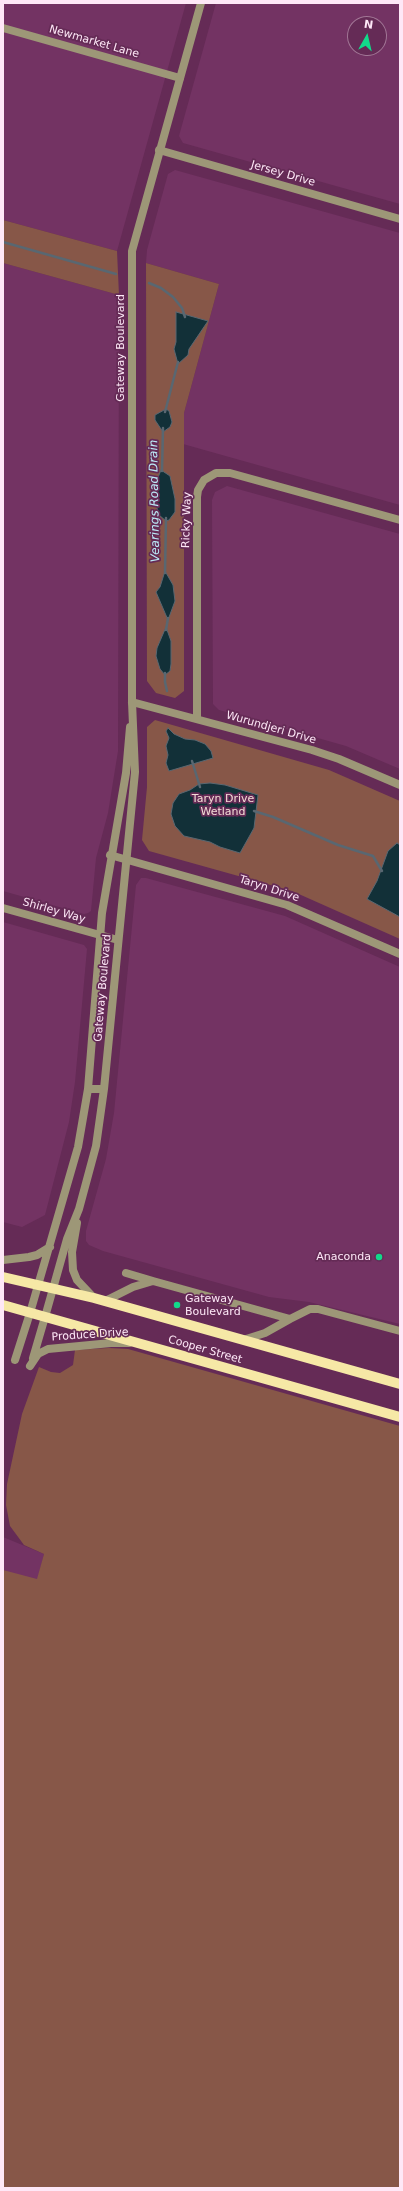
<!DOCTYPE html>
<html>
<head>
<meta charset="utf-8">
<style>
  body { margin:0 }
  #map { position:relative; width:403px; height:2191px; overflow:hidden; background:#652b56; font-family:"DejaVu Sans",sans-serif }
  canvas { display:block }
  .frame { position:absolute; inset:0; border:4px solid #fee8f7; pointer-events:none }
  .north { position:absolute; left:347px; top:16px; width:40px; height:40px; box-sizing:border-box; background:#652b56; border:1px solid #a27796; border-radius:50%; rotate:8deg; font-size:11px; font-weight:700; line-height:16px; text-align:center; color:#fee8f7 }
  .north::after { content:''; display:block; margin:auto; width:14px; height:18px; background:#12d98a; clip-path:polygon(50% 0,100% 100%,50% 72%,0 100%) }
</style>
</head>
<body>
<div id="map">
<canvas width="403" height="2191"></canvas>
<div class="frame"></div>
<div class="north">N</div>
</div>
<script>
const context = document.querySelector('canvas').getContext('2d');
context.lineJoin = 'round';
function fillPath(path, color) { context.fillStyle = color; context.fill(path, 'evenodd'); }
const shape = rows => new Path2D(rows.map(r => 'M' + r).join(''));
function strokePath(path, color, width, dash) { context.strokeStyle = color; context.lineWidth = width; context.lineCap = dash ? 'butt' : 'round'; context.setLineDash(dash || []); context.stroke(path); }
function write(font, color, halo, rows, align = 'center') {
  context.font = font + ' "DejaVu Sans",sans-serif'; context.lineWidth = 3.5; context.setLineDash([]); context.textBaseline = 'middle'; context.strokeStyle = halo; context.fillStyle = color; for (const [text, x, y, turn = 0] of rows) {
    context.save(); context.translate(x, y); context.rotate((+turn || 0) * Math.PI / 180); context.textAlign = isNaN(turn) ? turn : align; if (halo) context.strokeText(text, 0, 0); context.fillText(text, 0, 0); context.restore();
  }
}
const built = shape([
  [3,3,186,3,117,251,3,220],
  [216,3,400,3,400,204,183,143,179,136],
  [355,24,379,24,379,48,355,48],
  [175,170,400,233,400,505,183,444,184,413,219,284,146,263,147,250,168,174],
  [3,263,119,295,118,751,108,813,96,858,91,911,88,913,84,914,3,891],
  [227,486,400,534,400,769,346,746,219,710,213,704,212,500,215,492],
  [141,878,146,878,285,916,400,967,400,1324,309,1302,269,1297,103,1251,89,1245,86,1241,86,1231,106,1159,114,1113,136,885],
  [3,922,84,945,87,949,75,1082,69,1122,45,1215,22,1227,3,1222],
  [3,1537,44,1554,3,1718]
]);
const green = shape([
  [3,220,117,251,119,295,3,263],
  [146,263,219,284,184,413,184,691,175,698,156,693,147,681],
  [155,720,329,770,400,801,400,939,292,891,149,851,142,840,147,787,147,727],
  [109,1348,128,1349,400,1426,400,2188,3,2188,3,1570,37,1579,44,1554,24,1545,10,1526,6,1505,7,1484,22,1414,39,1367,51,1372,60,1373,73,1365,75,1350]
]);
const water = shape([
  [176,312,208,321,189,349,188,355,178,364,174,349,176,342,176,312],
  [166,409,169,411,172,422,170,427,163,432,155,420,155,415,166,409],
  [161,470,170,476,175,499,175,512,169,520,166,521,159,515,155,501,157,491,155,485,161,470],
  [165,571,173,585,175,601,168,620,156,592,160,587,165,571],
  [166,627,171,641,171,664,170,671,165,675,160,669,156,656,157,648,166,627],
  [168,728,174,734,185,739,195,740,205,744,211,751,213,758,169,771,166,763,168,755,166,746,169,738,166,731,168,728],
  [210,783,225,785,258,795,254,828,240,853,220,847,210,842,184,836,175,826,171,814,173,803,179,794,190,790,199,784,210,783],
  [397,843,400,845,400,917,367,899,377,881,388,851,397,843]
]);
const stream = shape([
  [3,242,116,274],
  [149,283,161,288,173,297,182,308,185,317],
  [165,412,178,362],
  [162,471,163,428],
  [165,573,166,518],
  [166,630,168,618],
  [165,673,165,682,167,691],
  [192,761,200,787],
  [254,811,273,817,338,845,373,856,382,871]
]);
const minor = shape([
  [3,28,180,78],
  [159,150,400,219],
  [132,702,312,750,339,759,400,785],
  [197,718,197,497,198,490,204,480,216,473,230,473,400,520],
  [110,855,287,905,400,954],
  [3,908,118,940],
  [126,1273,153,1281],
  [105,1301,133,1287,153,1281,290,1319,310,1309,318,1309,400,1331],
  [243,1340,265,1333,290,1319],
  [33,1358,45,1317],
  [15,1360,30,1313],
  [30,1366,38,1354,48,1349,111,1343,129,1343]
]);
const tertiary = shape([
  [88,1089,104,1089],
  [77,1223,72,1252,73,1270,77,1280,94,1298],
  [3,1260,29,1257,37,1255,50,1247],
  [30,1313,78,1147,88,1089,102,913,126,773,130,727],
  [45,1317,67,1239,79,1209,96,1146,104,1089,135,772,132,702,132,251,201,3]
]);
const primary = shape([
  [3,1277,94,1298,400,1384],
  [3,1305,400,1417]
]);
const markers = [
  [379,1257,4,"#12d98a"],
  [177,1305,4,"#12d98a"]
];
const streetNames = [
  ["Newmarket Lane",94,42,16],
  ["Jersey Drive",283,174,16],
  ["Gateway Boulevard",121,348,-90],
  ["Ricky Way",187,520,-88],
  ["Wurundjeri Drive",271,728,16],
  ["Taryn Drive",269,889,18],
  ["Shirley Way",54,911,16],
  ["Gateway Boulevard",103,988,-85],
  ["Produce Drive",90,1335,-4],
  ["Cooper Street",205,1350,16]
];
const parkNames = [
  ["Taryn Drive",223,799],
  ["Wetland",223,812]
];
const poiNames = [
  ["Anaconda",371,1257],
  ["Gateway",185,1299,"left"],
  ["Boulevard",185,1312,"left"]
];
const waterNames = [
  ["Vearings Road Drain",155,501,-91]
];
fillPath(built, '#733363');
fillPath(green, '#875748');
fillPath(water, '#123038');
strokePath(water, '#596771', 1);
strokePath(stream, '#596771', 2.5);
strokePath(minor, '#9d9777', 8);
strokePath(tertiary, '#9d9777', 8);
strokePath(primary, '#f6e8a6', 10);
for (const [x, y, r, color] of markers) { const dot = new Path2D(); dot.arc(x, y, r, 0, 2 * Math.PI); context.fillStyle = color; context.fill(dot); strokePath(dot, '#652b56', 1.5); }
write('11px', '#fee8f7', '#652b56', streetNames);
write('11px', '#f3ddd7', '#652b56', parkNames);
write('11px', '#fee8f7', '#652b56', poiNames, 'right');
write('italic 12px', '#bbe9f6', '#652b56', waterNames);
</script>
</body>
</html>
